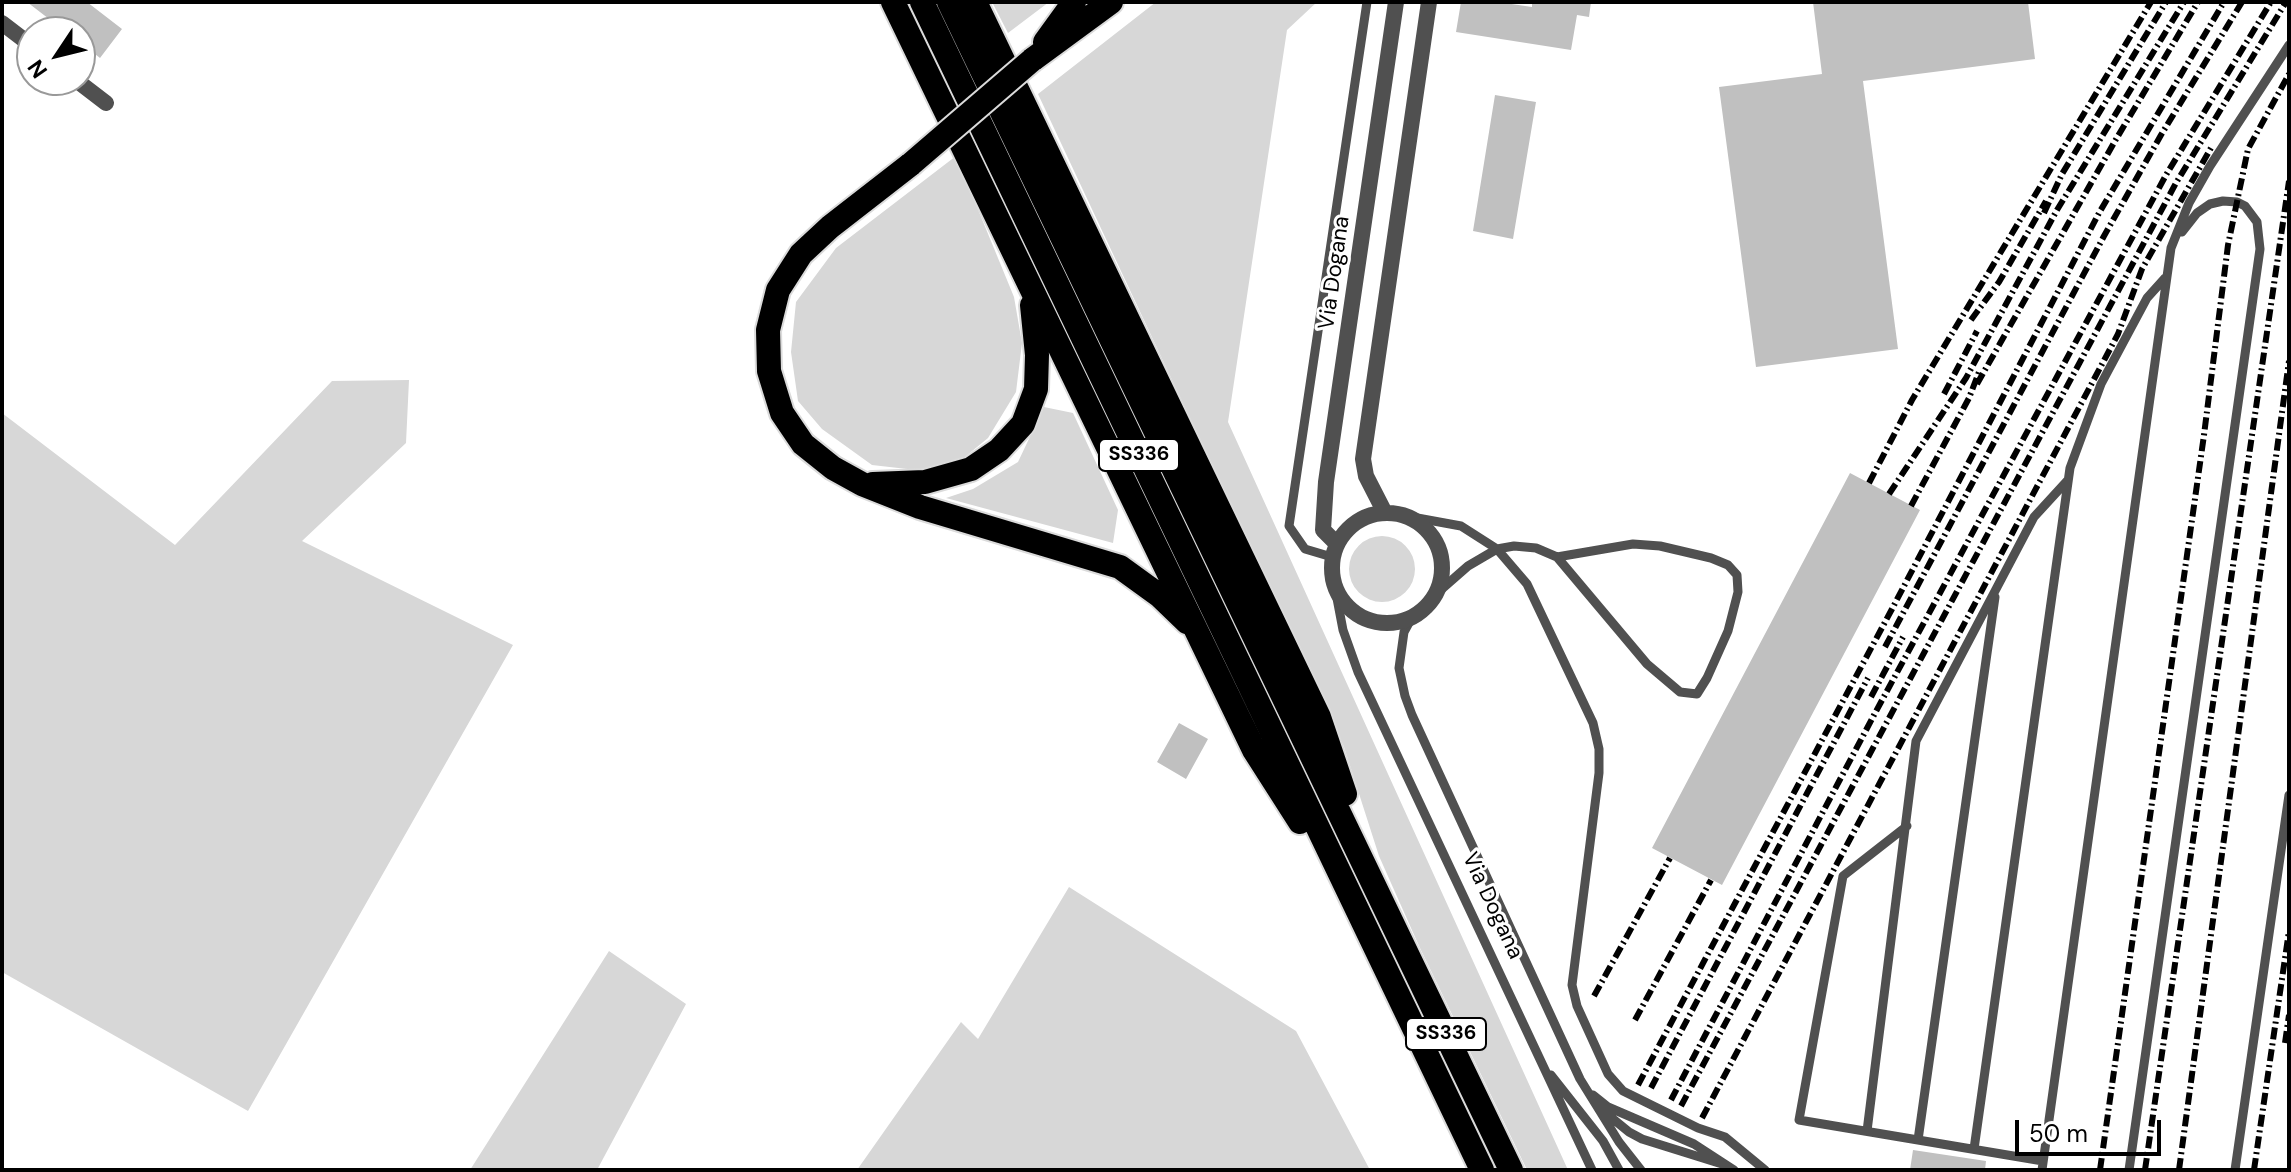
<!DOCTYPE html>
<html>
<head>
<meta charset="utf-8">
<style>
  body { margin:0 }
  #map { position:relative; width:2291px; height:1172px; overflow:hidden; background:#fff; font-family:"DM Sans",sans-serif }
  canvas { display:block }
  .frame { position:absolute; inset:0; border:4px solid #000; pointer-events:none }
  .north { position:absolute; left:16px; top:16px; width:80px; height:80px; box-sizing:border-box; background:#fff; border:2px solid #999; border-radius:50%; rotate:235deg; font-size:22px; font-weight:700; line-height:32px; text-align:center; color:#000 }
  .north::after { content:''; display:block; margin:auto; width:28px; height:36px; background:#000; clip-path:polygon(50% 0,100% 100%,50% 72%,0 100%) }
  .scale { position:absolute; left:2015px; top:1120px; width:146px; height:36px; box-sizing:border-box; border:4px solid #000; border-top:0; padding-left:10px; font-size:24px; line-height:28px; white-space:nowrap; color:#000; -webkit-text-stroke:6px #fff; paint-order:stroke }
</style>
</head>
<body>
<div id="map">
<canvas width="2291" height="1172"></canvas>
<div class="frame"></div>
<div class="north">N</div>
<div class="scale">50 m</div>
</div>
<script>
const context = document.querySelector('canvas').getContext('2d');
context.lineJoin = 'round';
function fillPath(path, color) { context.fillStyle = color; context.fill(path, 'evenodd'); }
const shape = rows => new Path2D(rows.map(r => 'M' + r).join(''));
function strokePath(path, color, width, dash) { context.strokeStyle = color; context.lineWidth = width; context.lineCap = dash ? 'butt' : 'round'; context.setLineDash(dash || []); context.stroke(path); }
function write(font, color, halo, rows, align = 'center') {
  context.font = font + ' "DM Sans",sans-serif'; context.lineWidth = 6; context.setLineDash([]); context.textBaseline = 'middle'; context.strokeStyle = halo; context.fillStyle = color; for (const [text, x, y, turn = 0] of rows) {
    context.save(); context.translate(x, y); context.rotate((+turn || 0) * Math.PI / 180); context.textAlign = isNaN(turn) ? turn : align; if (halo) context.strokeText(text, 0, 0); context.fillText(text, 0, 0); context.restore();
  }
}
const green = shape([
  [992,2,1049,2,1008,33],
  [1156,2,1317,2,1287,30,1228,422,1568,1170,1527,1170,1419,946,1379,856,1344,747,1038,94],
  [956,156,1014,297,1022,343,1016,392,988,438,960,461,916,470,872,465,822,429,798,401,791,352,796,302,836,248],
  [409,380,406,443,302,541,513,645,248,1111,2,972,2,413,175,545,332,381],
  [1044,407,1073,413,1118,510,1113,543,946,498,973,489,1018,462],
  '1349 569a33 33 0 1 1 66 0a33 33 0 1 1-66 0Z',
  [1069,887,1296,1031,1370,1170,857,1170,961,1022,978,1039],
  [609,951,686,1004,597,1170,470,1170]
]);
const building = shape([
  [27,2,87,2,122,29,100,58,80,42,80,32,66,32],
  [1461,2,1498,2,1532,7,1532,2,1591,2,1589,17,1577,15,1571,50,1456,32],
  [1813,2,2028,2,2035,59,1863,81,1898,349,1756,367,1719,87,1822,74],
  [1495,95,1536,102,1513,239,1473,231],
  [1850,473,1920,510,1722,885,1652,848],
  [1179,723,1208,739,1186,779,1157,762],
  [1913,1150,1986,1161,1985,1170,1910,1170]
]);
const lane = shape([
  [1401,515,1461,526,1497,549,1527,584,1593,723,1599,749,1599,773,1572,985,1577,1006,1608,1074,1623,1091,1698,1128,1725,1137,1765,1170],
  [1332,557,1305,549,1289,526,1367,2],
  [1335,588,1343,630,1358,672,1592,1170],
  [1436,594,1468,566,1497,549,1514,546,1536,548,1557,557,1647,664,1680,692,1697,694,1707,678,1728,631,1738,592,1737,575,1728,565,1711,558,1660,546,1633,544,1557,557],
  [1411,619,1404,632,1399,668,1405,696,1412,715,1580,1079,1619,1142,1641,1170],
  [1907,826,1843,876,1799,1120,2043,1161],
  [1551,1075,1603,1141,1619,1170],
  [1593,1095,1608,1107,1694,1144,1734,1170],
  [1602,1110,1629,1132,1642,1139,1722,1164],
  [1867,1131,1916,741,2034,517,2067,481],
  [1918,1140,1995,597],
  [1974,1149,2070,468,2101,384,2147,298,2165,278],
  [2042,1170,2171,248,2189,203,2210,166,2289,45],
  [2129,1170,2260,249,2257,222,2245,206,2237,202,2223,201,2210,204,2197,213,2182,232],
  [2235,1170,2289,795]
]);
const street = shape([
  [2,23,32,46],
  [76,80,106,103],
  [1385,513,1366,476,1363,459,1429,2],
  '1332 568a55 55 0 1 1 110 0a55 55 0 1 1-110 0Z',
  [1337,544,1323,530,1326,482,1396,2]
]);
const highway = shape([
  [893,2,1254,750,1300,822],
  [922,2,1482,1170],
  [949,2,1511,1170],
  [975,2,1319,717,1345,794],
  [1045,42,1074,2],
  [1032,60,1111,2],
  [911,164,830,227,801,254,778,290,768,330,769,371,782,413,803,444,833,468,862,484,920,507,1120,567,1160,596,1187,622],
  [873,484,925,482,971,469,999,450,1023,424,1036,389,1037,355,1032,305]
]);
const rail = shape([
  [2044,213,2062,174,2166,2],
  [1971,320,1999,282,2046,201],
  [1977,384,2115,141,2198,2],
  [1944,394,1977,331],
  [1869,483,1912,400,2151,2],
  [1889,494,1966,378,2057,210,2184,2],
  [1911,506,1969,398,1979,372],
  [1885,647,2104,236,2161,135,2242,2],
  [1871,697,1903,637],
  [1594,996,1670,858],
  [1635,1020,1711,880],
  [2285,1043,2289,1015],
  [1638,1085,1892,609,2099,213,2224,2],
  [1651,1088,1868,678],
  [1671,1100,1874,715,2166,175,2271,2],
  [1681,1106,2176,183,2286,2],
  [1702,1118,2118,334,2142,269,2211,148],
  [2100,1170,2204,435,2228,245,2248,149,2289,74],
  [2145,1170,2289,181],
  [2179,1170,2289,361],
  [2254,1170,2289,931]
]);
const highwayBridge = shape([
  [911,164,1032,60]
]);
const shields = [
  [1139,455,80],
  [1446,1034,80]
];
const shieldNames = [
  ["SS336",1139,455],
  ["SS336",1446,1034]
];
const streetNames = [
  ["Via Dogana",1335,273,-82],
  ["Via Dogana",1492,906,65]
];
fillPath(green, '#d7d7d7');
fillPath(building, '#c0c0c0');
strokePath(highway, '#dbdbdb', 28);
strokePath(lane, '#505050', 9);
strokePath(street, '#505050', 16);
strokePath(highway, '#000', 24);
strokePath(rail, '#000', 6, [12, 4, 2, 4]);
strokePath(highwayBridge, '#dbdbdb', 28, []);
strokePath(highwayBridge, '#000', 24);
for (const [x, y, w] of shields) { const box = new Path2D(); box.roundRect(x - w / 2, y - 16, w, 32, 6); context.fillStyle = '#fff'; context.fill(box); strokePath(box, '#000', 2); }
write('bold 20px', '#000', null, shieldNames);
write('22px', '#000', '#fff', streetNames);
</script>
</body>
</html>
